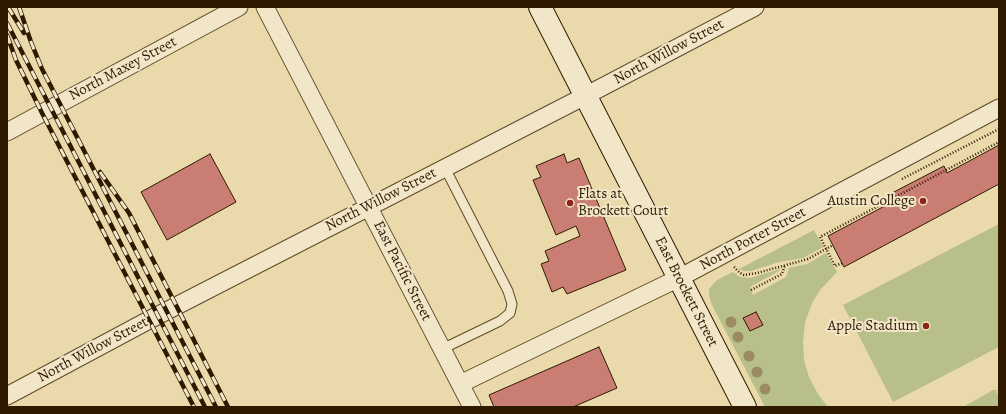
<!DOCTYPE html>
<html>
<head>
<meta charset="utf-8">
<style>
  body { margin:0 }
  #map { position:relative; width:1006px; height:414px; overflow:hidden; background:#ead9aa; font-family:Alegreya,serif }
  canvas { display:block }
  .frame { position:absolute; inset:0; border:8px solid #2f1a00; pointer-events:none }
</style>
</head>
<body>
<div id="map">
<canvas width="1006" height="414"></canvas>
<div class="frame"></div>
</div>
<script>
const context = document.querySelector('canvas').getContext('2d');
context.lineJoin = 'round';
function fillPath(path, color) { context.fillStyle = color; context.fill(path, 'evenodd'); }
const shape = rows => new Path2D(rows.map(r => 'M' + r).join(''));
function strokePath(path, color, width, dash) { context.strokeStyle = color; context.lineWidth = width; context.lineCap = dash ? 'butt' : 'round'; context.setLineDash(dash || []); context.stroke(path); }
function write(font, color, halo, rows, align = 'center') {
  context.font = font + ' Alegreya,serif'; context.lineWidth = 4; context.setLineDash([]); context.textBaseline = 'middle'; context.strokeStyle = halo; context.fillStyle = color; for (const [text, x, y, turn = 0] of rows) {
    context.save(); context.translate(x, y); context.rotate((+turn || 0) * Math.PI / 180); context.textAlign = isNaN(turn) ? turn : align; if (halo) context.strokeText(text, 0, 0); context.fillText(text, 0, 0); context.restore();
  }
}
const green = shape([
  [999,224,999,347,893,402,843,305],
  [814,230,823,247,803,258,779,262,751,271,744,271,739,269],
  [826,253,837,272,821,289,813,301,805,322,803,342,804,360,809,377,818,394,828,407,765,407,712,305,709,296,709,289,717,280,733,272,740,277,750,278,780,269,779,271,750,287,753,295,786,277,789,268,807,264],
  [995,389,999,397,999,407,963,407]
]);
const building = shape([
  [999,145,999,184,844,267,828,236,896,200,892,193,944,166,947,173,999,145],
  [210,154,236,202,167,240,141,192,210,154],
  [564,154,567,163,579,158,626,270,567,294,563,287,552,292,541,264,549,261,545,251,580,236,576,226,556,235,533,180,541,177,536,166,564,154],
  [756,312,763,325,750,331,743,318,756,312],
  [599,347,617,388,573,407,494,407,489,395,599,347]
]);
const path = shape([
  [902,179,999,129],
  [842,263,835,266,820,237,999,142],
  [734,267,740,273,744,275,757,273,808,259,833,245],
  [751,290,782,274,785,265],
  [999,390,999,391]
]);
const lane = shape([
  [442,349,500,321,510,313,512,304,508,291,445,168]
]);
const street = shape([
  [265,7,472,407],
  [7,132,239,7],
  [460,384,679,278,999,108],
  [7,396,149,320,585,96,755,7]
]);
const secondary = shape([
  [540,7,745,407]
]);
const rail = shape([
  [8,7,24,33],
  [19,7,31,42,42,69,216,407],
  [7,23,205,407],
  [7,35,16,60,42,113,194,407],
  [100,172,129,213,228,407]
]);
const trees = [
  [731,322],
  [738,337],
  [749,356],
  [757,372],
  [765,389]
];
const markers = [
  [923,201,4,"#8f2418"],
  [570,203,4,"#8f2418"],
  [926,326,4,"#8f2418"]
];
const streetNames = [
  ["North Willow Street",669,52,-28],
  ["North Maxey Street",123,69,-28],
  ["North Willow Street",381,200,-27],
  ["North Porter Street",753,239,-28],
  ["East Pacific Street",402,271,63],
  ["East Brockett Street",686,292,63],
  ["North Willow Street",93,350,-28]
];
const poiNames = [
  ["Flats at",578,194,"left"],
  ["Brockett Court",578,211,"left"],
  ["Austin College",915,201],
  ["Apple Stadium",918,326]
];
fillPath(green, '#b8bf88');
fillPath(building, '#ca7e73');
strokePath(building, '#2f1a00', 1);
strokePath(lane, '#5e4a2a', 11);
strokePath(street, '#5e4a2a', 19);
strokePath(secondary, '#2f1a00', 24);
strokePath(path, '#2f1a00', 2.5, [1, 2]);
strokePath(lane, '#f1e6c8', 9);
strokePath(street, '#f1e6c8', 17);
strokePath(secondary, '#f1e6c8', 22);
strokePath(rail, '#2f1a00', 4.5);
strokePath(rail, '#f1e6c8', 3, [9]);
context.fillStyle = '#9a8b63';
for (const [x, y] of trees) { context.beginPath(); context.arc(x, y, 5.5, 0, 2 * Math.PI); context.fill(); }
for (const [x, y, r, color] of markers) { const dot = new Path2D(); dot.arc(x, y, r, 0, 2 * Math.PI); context.fillStyle = color; context.fill(dot); strokePath(dot, '#f1e6c8', 1.5); }
write('15px', '#2f1a00', '#f1e6c8', streetNames);
write('15px', '#2f1a00', '#f1e6c8', poiNames, 'right');
</script>
</body>
</html>
